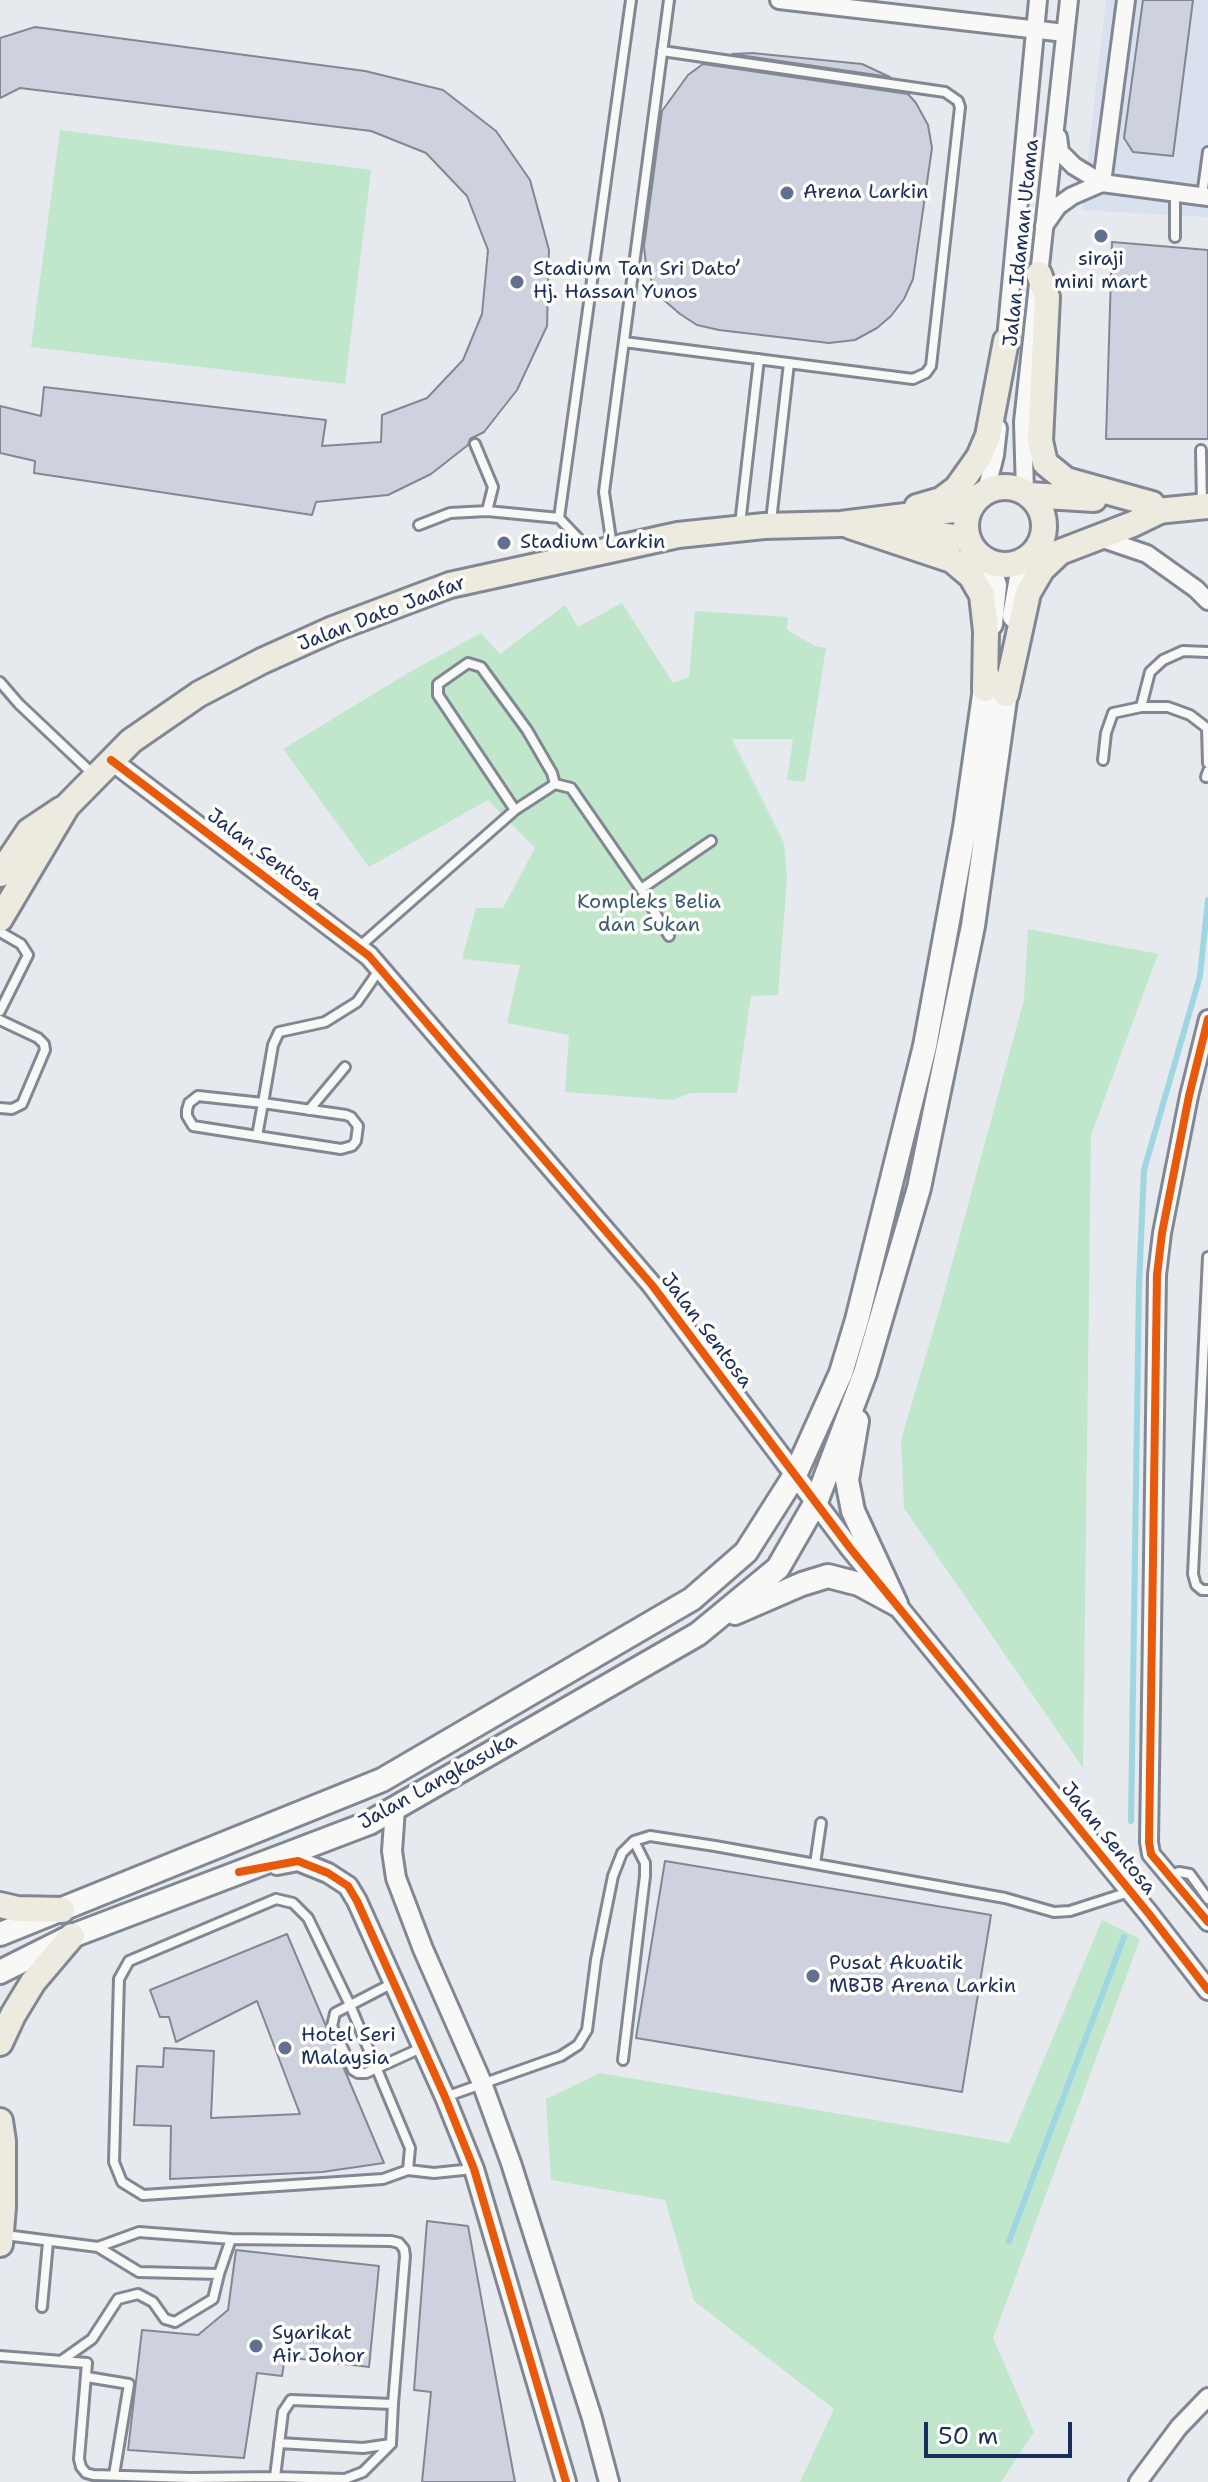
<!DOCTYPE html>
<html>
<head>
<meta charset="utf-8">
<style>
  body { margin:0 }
  #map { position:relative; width:1208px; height:2482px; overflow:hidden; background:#e6e9ee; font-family:"Shantell Sans",sans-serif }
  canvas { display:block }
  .scale { position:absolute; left:924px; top:2422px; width:148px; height:36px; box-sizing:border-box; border:4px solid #1b2f5e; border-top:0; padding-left:10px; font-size:24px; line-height:28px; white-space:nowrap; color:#1b2f5e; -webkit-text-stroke:6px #fdfcf7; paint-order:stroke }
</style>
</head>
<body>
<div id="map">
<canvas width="1208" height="2482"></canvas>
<div class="scale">50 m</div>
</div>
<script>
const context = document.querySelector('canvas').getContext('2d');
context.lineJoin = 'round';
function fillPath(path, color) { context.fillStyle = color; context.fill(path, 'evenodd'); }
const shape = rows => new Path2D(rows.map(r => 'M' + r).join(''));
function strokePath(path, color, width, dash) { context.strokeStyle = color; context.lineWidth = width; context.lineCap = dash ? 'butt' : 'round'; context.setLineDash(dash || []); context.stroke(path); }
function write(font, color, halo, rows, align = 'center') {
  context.font = font + ' "Shantell Sans",sans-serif'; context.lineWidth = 7; context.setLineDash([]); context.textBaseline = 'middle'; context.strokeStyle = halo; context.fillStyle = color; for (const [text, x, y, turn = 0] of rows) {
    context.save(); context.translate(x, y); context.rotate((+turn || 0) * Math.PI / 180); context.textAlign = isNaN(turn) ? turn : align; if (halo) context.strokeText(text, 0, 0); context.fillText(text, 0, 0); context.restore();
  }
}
const built = shape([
  [1106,0,1208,0,1208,217,1082,210]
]);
const green = shape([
  [60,130,371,170,345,384,31,347],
  [622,603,673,683,689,677,695,611,788,617,787,630,815,646,826,648,805,782,787,780,793,739,732,739,784,843,787,878,778,995,751,996,737,1093,690,1093,673,1100,565,1092,569,1035,507,1023,520,965,462,959,476,908,503,908,535,848,488,800,369,867,283,749,413,670,481,633,500,654,565,605,578,627],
  [1028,929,1158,954,1091,1135,1083,1768,904,1508,901,1440,939,1311,1024,1000],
  [1102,1920,1140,1939,993,2338,1034,2432,1001,2482,800,2482,834,2409,694,2301,665,2200,551,2180,546,2099,600,2073,1009,2143]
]);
const stream = shape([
  [1131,1821,1139,1285,1144,1170,1200,976,1208,900],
  [1009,2241,1124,1937]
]);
const building = shape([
  [1143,0,1193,0,1173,156,1133,152,1124,138,1143,0],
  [35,27,365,71,443,90,496,131,530,180,549,250,547,326,517,390,484,432,470,439,468,445,431,474,388,495,316,502,312,515,34,473,35,461,0,453,0,406,41,416,44,387,326,420,322,446,381,442,382,415,427,398,463,360,482,314,488,250,467,196,426,153,371,131,20,88,0,98,0,38,35,27],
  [752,53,862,64,890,77,732,54,752,53],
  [703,64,908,94,916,103,928,125,932,148,913,279,904,299,891,316,877,328,855,340,829,343,719,330,697,325,680,314,665,301,653,284,646,266,644,246,662,111,688,75,703,64],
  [1112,242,1208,250,1208,439,1106,439,1112,242],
  [665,1861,991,1915,962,2092,636,2038,665,1861],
  [287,1934,384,2163,322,2172,170,2179,171,2126,134,2125,137,2066,163,2067,164,2048,214,2051,211,2118,300,2114,257,2001,176,2042,169,2017,160,2017,150,1990,287,1934],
  [427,2221,468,2226,515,2482,422,2482,431,2392,414,2390,427,2221],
  [236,2250,379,2266,369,2367,285,2357,282,2376,257,2373,244,2458,128,2450,142,2330,198,2335,228,2310,236,2250]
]);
const service = shape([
  [1202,196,1208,152],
  [1175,237,1175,193],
  [624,342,913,379,926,373,931,366,960,107,958,101,945,92,938,91,662,51],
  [475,444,493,487,487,511],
  [1201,450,1202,506],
  [559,518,631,0],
  [771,521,789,363],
  [740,524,759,359],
  [419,525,450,513,487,511,559,518,578,538,580,555],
  [612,546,604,492,669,0],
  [0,682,19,704,94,775],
  [1141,707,1150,672,1163,660,1183,651,1208,652],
  [1103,760,1106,733,1113,713,1141,707,1168,707,1190,715,1207,728,1208,763],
  [1206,777,1208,771],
  [515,810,555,784,571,788,641,889,711,841],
  [641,889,669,936],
  [0,932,21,944,28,955,0,1011],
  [359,947,515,810,438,695,438,684,468,663,481,667,527,730,552,773,555,784],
  [0,1020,38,1038,44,1044,45,1050,22,1104,12,1109,0,1108],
  [309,1110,345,1067],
  [257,1136,341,1149,352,1146,356,1141,358,1126,351,1117,346,1115,263,1103,257,1136,193,1126,187,1116,187,1110,189,1103,198,1096,263,1103,273,1045,279,1032,325,1022,357,1002,380,969],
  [1208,1257,1193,1574,1196,1585,1202,1590,1208,1590],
  [815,1864,821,1823],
  [1170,1876,1179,1872,1190,1874,1208,1899],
  [276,1899,293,1903,308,1918,350,2005,410,2148,408,2170,383,2179,143,2195,122,2182,114,2162,119,1979,129,1961,276,1899],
  [393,1983,335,2013,332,2026,353,2070,358,2073,366,2073,421,2048],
  [623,2060,645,1876,645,1863,634,1841],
  [445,2097,561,2056,578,2045,587,2030,596,1960,613,1876,622,1853,634,1841,650,1836,715,1846,1005,1898,1054,1912,1070,1911,1129,1892],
  [408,2170,434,2173,473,2169],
  [98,2247,139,2272,219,2274,231,2239],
  [42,2307,48,2242],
  [0,2356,87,2363,79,2459,81,2467,86,2473,93,2475,191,2478,275,2477,283,2412,291,2400,393,2404,405,2256,404,2249,399,2243,391,2241,231,2239,139,2232,98,2247,5,2235],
  [61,2361,92,2339,118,2299,138,2294,153,2302,165,2319,175,2322,213,2299,219,2274],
  [87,2377,129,2384,114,2475],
  [279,2443,363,2448,391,2444,393,2404],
  [275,2477,345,2479,363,2472,390,2445]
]);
const minor = shape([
  [779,0,1065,33],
  [1058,137,1060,152,1074,166,1102,183,1208,197],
  [1102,183,1126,0],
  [1044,226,1058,206,1072,196,1102,183],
  [1005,349,1038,0],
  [986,491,995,455,998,428],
  [1025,492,1023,422,1069,0],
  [1097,537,1147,554,1196,589,1208,601],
  [1208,1019,1189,1096,1162,1233,1157,1275,1149,1842,1151,1854,1208,1922],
  [1138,2482,1179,2427,1208,2397]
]);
const tertiary = shape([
  [111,760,369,956,652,1285,850,1548,1149,1914,1208,1990],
  [395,1809,392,1851,396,1878,423,1949,482,2083,511,2163,592,2418,609,2482],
  [277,1865,298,1861,328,1873,348,1886,357,1901,445,2097,474,2169,566,2482]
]);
const secondary = shape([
  [985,559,995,585,991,624],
  [1014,616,1024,561],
  [857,1421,847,1480,853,1511,896,1604],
  [735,1613,802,1584,828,1576,859,1584,896,1604],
  [0,1934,382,1780,692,1599,746,1552,795,1475,841,1373,857,1320,925,1046,965,828,987,674],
  [0,1972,72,1936,369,1823,698,1634,778,1568,816,1502,865,1373,919,1188,973,926,1008,678]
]);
const primary = shape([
  [1039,274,1047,297,1040,441,1045,463,1066,480,1152,504],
  '966 526a39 39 0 1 1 78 0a39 39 0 1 1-78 0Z',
  [1029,495,1094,499],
  [917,507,941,500,957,488,979,457,988,436,1006,341],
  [1147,512,1208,506],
  [850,526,952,560,971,576,982,595,986,631,985,689],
  [895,529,968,539],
  [1006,694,1028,593,1042,569,1060,552,1133,524,1160,511],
  [0,874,29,831,62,809],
  [0,919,67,806,131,741,199,694,262,661,333,629,450,585,678,535,764,526,841,524,970,508],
  [0,1905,17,1909,62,1910],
  [0,2043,13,2015,33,1982,72,1936],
  [0,2121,3,2141,3,2207,0,2244]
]);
const cycleway = shape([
  [111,760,369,956,652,1285,850,1548,1149,1914,1208,1990],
  [1208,1019,1189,1096,1162,1233,1157,1275,1149,1842,1151,1854,1208,1922],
  [239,1872,298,1861,328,1873,348,1886,357,1901,445,2097,474,2169,566,2482]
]);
const markers = [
  [787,193,8,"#627090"],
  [1101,236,8,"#627090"],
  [517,282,8,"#627090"],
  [504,543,8,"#627090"],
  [813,1976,8,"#627090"],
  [285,2048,8,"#627090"],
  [256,2346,8,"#627090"]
];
const poiNames = [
  ["Arena Larkin",803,193],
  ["siraji",1101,260,"center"],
  ["mini mart",1101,283,"center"],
  ["Stadium Tan Sri Dato’",533,270],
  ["Hj. Hassan Yunos",533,293],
  ["Stadium Larkin",520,543],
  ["Pusat Akuatik",829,1964],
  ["MBJB Arena Larkin",829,1987],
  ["Hotel Seri",301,2036],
  ["Malaysia",301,2059],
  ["Syarikat",272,2334],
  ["Air Johor",272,2357]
];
const streetNames = [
  ["Jalan Idaman Utama",1022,243,-84],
  ["Jalan Dato Jaafar",382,614,-21],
  ["Jalan Sentosa",264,855,37],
  ["Jalan Sentosa",706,1331,53],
  ["Jalan Langkasuka",438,1782,-29],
  ["Jalan Sentosa",1108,1839,51]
];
const parkNames = [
  ["Kompleks Belia",649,903],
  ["dan Sukan",649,926]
];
fillPath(built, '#d9e1ee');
fillPath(green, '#c0e7cc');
strokePath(stream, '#9ed6e1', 6);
fillPath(building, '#cdd2de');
strokePath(building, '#828893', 2);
strokePath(service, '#828893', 14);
strokePath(minor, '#828893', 22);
strokePath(tertiary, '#828893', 24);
strokePath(secondary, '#828893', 28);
strokePath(primary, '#828893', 30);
strokePath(service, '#f8f8f7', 8);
strokePath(minor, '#f8f8f7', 16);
strokePath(tertiary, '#f8f8f7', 18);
strokePath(secondary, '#f8f8f7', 22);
strokePath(primary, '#edeae0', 24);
strokePath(cycleway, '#e8590c', 8);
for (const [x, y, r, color] of markers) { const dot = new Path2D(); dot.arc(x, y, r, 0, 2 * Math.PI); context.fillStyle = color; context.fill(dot); strokePath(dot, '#fdfcf7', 3); }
write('20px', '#1b2f5e', '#fdfcf7', poiNames, 'left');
write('20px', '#1b2f5e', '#fdfcf7', streetNames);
write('20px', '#3c5c72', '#fdfcf7', parkNames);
</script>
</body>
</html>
